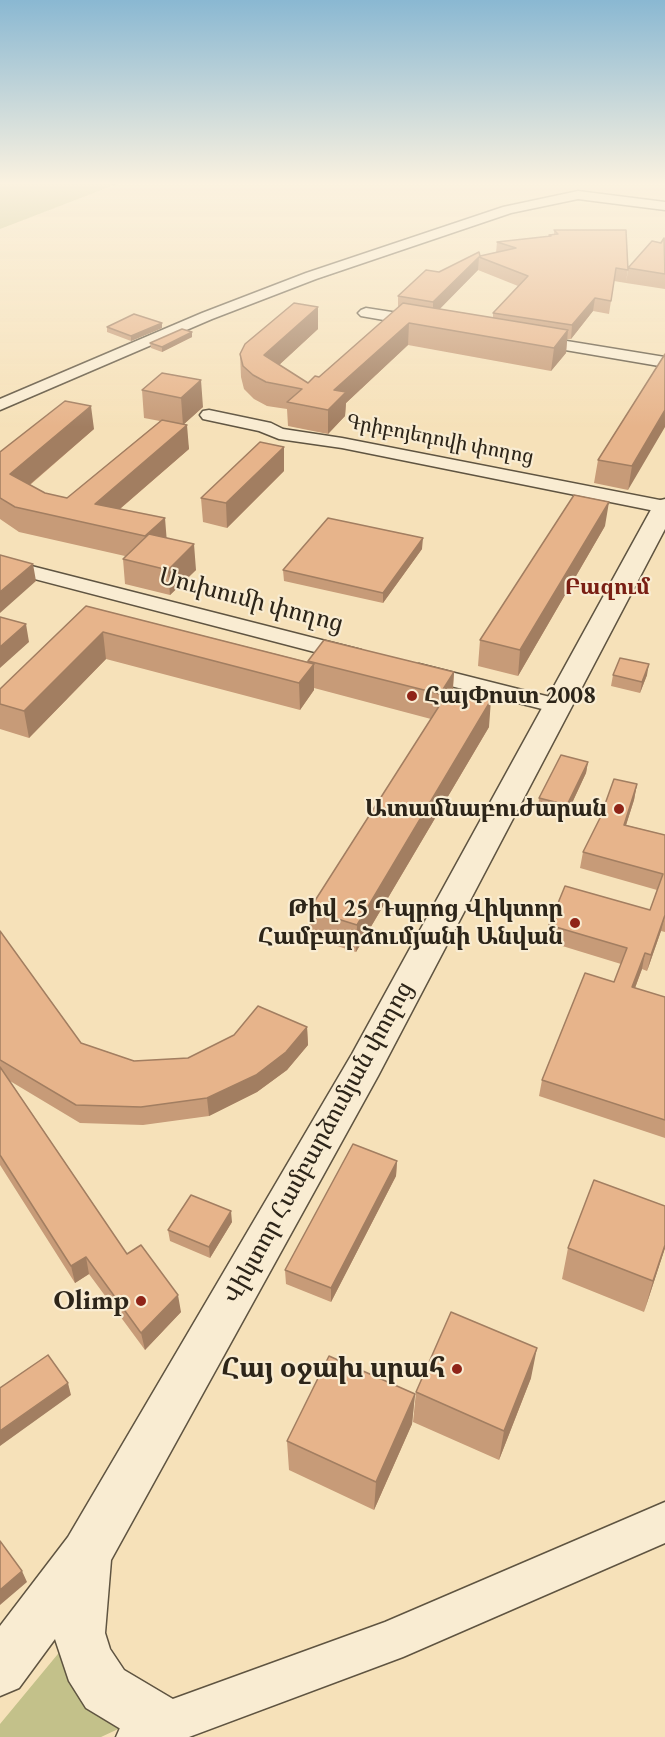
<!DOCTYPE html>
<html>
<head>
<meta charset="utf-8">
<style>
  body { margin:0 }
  canvas { display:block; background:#f6e1b9 }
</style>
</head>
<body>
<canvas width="665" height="1737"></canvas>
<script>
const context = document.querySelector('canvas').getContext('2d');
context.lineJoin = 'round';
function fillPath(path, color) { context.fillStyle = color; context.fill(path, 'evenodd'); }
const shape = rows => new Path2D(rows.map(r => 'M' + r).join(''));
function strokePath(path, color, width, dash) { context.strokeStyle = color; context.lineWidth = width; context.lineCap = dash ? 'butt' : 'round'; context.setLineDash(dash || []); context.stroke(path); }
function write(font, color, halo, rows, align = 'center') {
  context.font = font + ' "EB Garamond","Noto Serif Armenian",serif'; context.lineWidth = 4.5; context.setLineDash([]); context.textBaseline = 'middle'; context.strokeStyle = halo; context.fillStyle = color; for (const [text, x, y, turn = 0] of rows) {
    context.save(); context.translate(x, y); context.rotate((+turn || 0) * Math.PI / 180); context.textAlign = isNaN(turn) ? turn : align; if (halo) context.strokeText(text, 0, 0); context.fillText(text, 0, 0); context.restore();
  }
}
const green = shape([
  [0,184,117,184,0,229],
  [67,1643,127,1725,101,1737,0,1737,0,1724]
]);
const minor = shape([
  [578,191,665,202,665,210,578,199,511,213,316,279,212,319,0,410,0,399,202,313,306,273,503,207,578,191],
  [366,308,424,317,432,322,424,327,361,316,358,313,361,310,366,308],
  [530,335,665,357,665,367,524,343,522,340,530,335],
  [209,410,271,423,283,429,342,438,665,501,665,513,342,448,279,439,259,431,203,419,200,415,203,411,209,410],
  [0,558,361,650,364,655,361,660,353,662,0,570,0,558],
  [419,664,566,701,570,706,566,711,558,713,411,676,408,671,411,666,419,664],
  [665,1502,665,1543,403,1657,189,1737,116,1737,123,1721,148,1708,385,1622,665,1502]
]);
const tertiary = shape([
  [665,499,665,529,378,1076,111,1560,105,1633,110,1649,124,1670,183,1705,191,1724,186,1737,134,1737,86,1708,69,1681,55,1639,19,1688,0,1696,0,1626,68,1537,352,1054,653,506,657,501,665,499]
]);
const wall = shape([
  [554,230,628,270,626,283,614,281,609,314,593,311,571,339,567,339,566,353,551,371,408,345,346,403,345,416,328,434,288,426,287,409,267,406,254,399,244,389,241,377,240,354,318,307,318,329,279,365,308,383,319,377,398,308,398,296,439,272,480,256,496,253,497,242,549,237,549,235,554,234],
  [478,270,518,286,493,313,493,318,439,309],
  [665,238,665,289,626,283,628,268],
  [162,323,162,328,131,341,107,332,107,327],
  [192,332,192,337,162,352,151,348,150,343],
  [665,354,628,490,594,483,598,460],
  [162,373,203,407,184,424,189,449,120,509,167,538,196,570,170,595,125,584,123,559,125,556,19,532,0,519,0,452,94,429,30,485,45,493,67,498,160,421,144,418,142,390],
  [284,471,227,528,203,522,201,498],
  [605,526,518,676,478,666,480,640],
  [422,549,383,603,284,581,283,570],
  [86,606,308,662,308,661,454,672,453,690,489,727,356,952,309,937,309,910,431,719,314,688,314,690,300,710,106,659,29,738,0,729,0,689],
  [613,675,647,675,640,693,611,686],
  [588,762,586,773,566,816,538,809,539,798],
  [637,784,634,800,626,825,665,835,665,932,661,931,647,971,642,969,635,988,665,997,665,1138,539,1096,542,1080,614,982,621,964,546,941,549,925,650,910,657,890,580,868,583,852],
  [0,931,81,1043,134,1061,188,1058,307,1027,308,1045,287,1070,257,1092,209,1116,143,1125,80,1123,10,1081,127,1254,181,1312,145,1350,89,1274,75,1283,0,1165],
  [397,1161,396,1176,331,1302,286,1284,285,1270],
  [232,1222,210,1258,170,1241,168,1230],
  [568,1248,665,1248,644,1312,562,1279],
  [531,1378,499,1460,413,1422,416,1392],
  [415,1394,412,1424,374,1510,289,1470,287,1441]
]);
const shadedWall = shape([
  [479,257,478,270,433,316,433,302],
  [595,298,593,311,571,339,572,325],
  [318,307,318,329,265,378,264,355],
  [162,323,162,328,131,341,131,336],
  [409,323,408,345,346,403,345,416,328,434,328,410,334,390],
  [568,330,566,353,551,371,554,348],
  [192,332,192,337,162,352,162,347],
  [201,380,203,407,183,425,181,398],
  [91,406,94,429,14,498,10,474],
  [665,410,665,427,628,490,632,466],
  [187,425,189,449,100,526,95,504],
  [284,447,284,471,227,528,226,503],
  [609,502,605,526,518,676,520,650],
  [165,518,167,543,148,561,145,536],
  [423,538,422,549,383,603,383,593],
  [194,544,196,570,170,595,168,570],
  [33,564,36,581,0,613,0,592],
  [26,624,29,642,0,668,0,647],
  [103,632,106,659,29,738,24,711],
  [314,664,314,690,300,710,299,683],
  [649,664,647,675,640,693,642,682],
  [454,672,452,698,438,720,440,694],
  [491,700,489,727,356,952,357,925],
  [588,762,586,773,566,816,567,805],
  [637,784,634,800,621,841,624,825],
  [665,915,661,931,647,971,651,955],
  [645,953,642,969,629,1004,632,987],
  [307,1027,308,1045,287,1070,257,1092,209,1116,207,1098],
  [397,1161,396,1176,331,1302,331,1288],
  [231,1211,232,1222,210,1258,209,1247],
  [665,1245,665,1248,644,1312,653,1281],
  [86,1257,89,1274,75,1283,71,1266],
  [178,1295,181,1312,145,1350,141,1333],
  [537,1348,531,1378,499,1460,504,1431],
  [68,1383,71,1395,0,1446,0,1431],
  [415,1394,412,1424,374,1510,376,1482],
  [22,1571,27,1582,0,1605,0,1590]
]);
const building = shape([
  [554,230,626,230,628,270,616,268,611,301,595,298,572,325,493,313,528,276,479,257,433,302,398,296,426,270,439,272,479,252,480,256,516,248,497,242,551,236,549,235,558,234,554,230],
  [664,238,665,274,628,268,652,241,661,243,664,238],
  [294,303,318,307,264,355,308,383,315,376,319,377,403,303,568,330,554,348,409,323,334,390,346,392,328,410,287,402,302,389,266,382,253,375,243,366,240,354,245,344,294,303],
  [134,314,162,323,131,336,107,327,134,314],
  [182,329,192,332,162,347,150,343,182,329],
  [665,354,665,410,632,466,598,460,665,354],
  [162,373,201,380,181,398,142,390,162,373],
  [65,401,91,406,10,474,45,493,67,498,162,420,187,425,95,504,165,518,145,536,15,507,0,498,0,452,65,401],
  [260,442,284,447,226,503,201,498,260,442],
  [574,495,609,502,520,650,480,640,574,495],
  [328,518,423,538,383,593,283,570,328,518],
  [149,534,194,544,168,570,123,559,149,534],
  [0,555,33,564,0,592,0,555],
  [86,606,314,664,299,683,103,632,24,711,0,704,0,689,86,606],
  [0,617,26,624,0,647,0,617],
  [324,640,454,672,440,694,308,661,324,640],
  [620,658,649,664,642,682,613,675,620,658],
  [450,689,491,700,357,925,309,910,450,689],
  [561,755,588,762,567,805,539,798,561,755],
  [614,779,637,784,624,825,665,835,665,915,651,955,645,953,632,987,665,997,665,1120,542,1080,585,973,614,982,627,948,549,925,565,886,650,910,663,874,583,852,600,818,614,779],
  [0,931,81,1043,134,1061,188,1058,234,1035,258,1006,307,1027,286,1052,256,1075,207,1098,141,1107,76,1105,0,1060,0,931],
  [0,1067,127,1254,141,1245,178,1295,141,1333,86,1257,71,1266,0,1155,0,1067],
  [353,1144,397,1161,331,1288,285,1270,353,1144],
  [594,1180,665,1206,665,1245,653,1281,568,1248,594,1180],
  [191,1195,231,1211,209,1247,168,1230,191,1195],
  [451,1312,537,1348,504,1431,416,1392,451,1312],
  [48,1355,68,1383,0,1431,0,1388,48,1355],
  [329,1356,415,1394,376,1482,287,1441,329,1356],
  [0,1541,22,1571,0,1590,0,1541]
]);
const markers = [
  [412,696,6,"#8f2418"],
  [619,809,6,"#8f2418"],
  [575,923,6,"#8f2418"],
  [141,1301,6,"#8f2418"],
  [457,1369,6,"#8f2418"]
];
const farStreetnames = [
  ["Գրիբոյեդովի փողոց",440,440,11]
];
const farNeighbourhoodnames = [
  ["Բազում",607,588]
];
const streetNames = [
  ["Սուխումի փողոց",251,601,15],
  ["Վիկտոր Համբարձումյան փողոց",319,1143,-61]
];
const poiNames = [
  ["ՀայՓոստ 2008",424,696,"left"],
  ["Ատամնաբուժարան",607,809],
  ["Թիվ 25 Դպրոց Վիկտոր",563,909],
  ["Համբարձումյանի Անվան",563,937]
];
const nearPoinames = [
  ["Olimp",129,1301],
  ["Հայ օջախ սրահ",445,1369]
];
fillPath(green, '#c3c18a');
strokePath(minor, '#5f5441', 3);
strokePath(tertiary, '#5f5441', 3);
fillPath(minor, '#f9ecd2');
fillPath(tertiary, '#f9ecd2');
fillPath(wall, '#c79b78');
fillPath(shadedWall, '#a27e61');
fillPath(building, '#e7b48b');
strokePath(building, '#a27e61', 1.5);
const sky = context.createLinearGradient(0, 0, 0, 427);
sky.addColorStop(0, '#8ab8d2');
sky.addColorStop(0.43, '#fbf2e0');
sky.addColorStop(1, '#fbf2e000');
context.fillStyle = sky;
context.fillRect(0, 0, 665, 427);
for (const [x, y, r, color] of markers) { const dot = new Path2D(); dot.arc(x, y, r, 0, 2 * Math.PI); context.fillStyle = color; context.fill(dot); strokePath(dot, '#f9ecd2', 2); }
write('20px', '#2d2519', '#f9ecd2', farStreetnames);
write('bold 22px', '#7a1f14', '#f9ecd2', farNeighbourhoodnames);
write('24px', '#2d2519', '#f9ecd2', streetNames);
write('bold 24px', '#2d2519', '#f9ecd2', poiNames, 'right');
write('bold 28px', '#2d2519', '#f9ecd2', nearPoinames, 'right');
</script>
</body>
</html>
